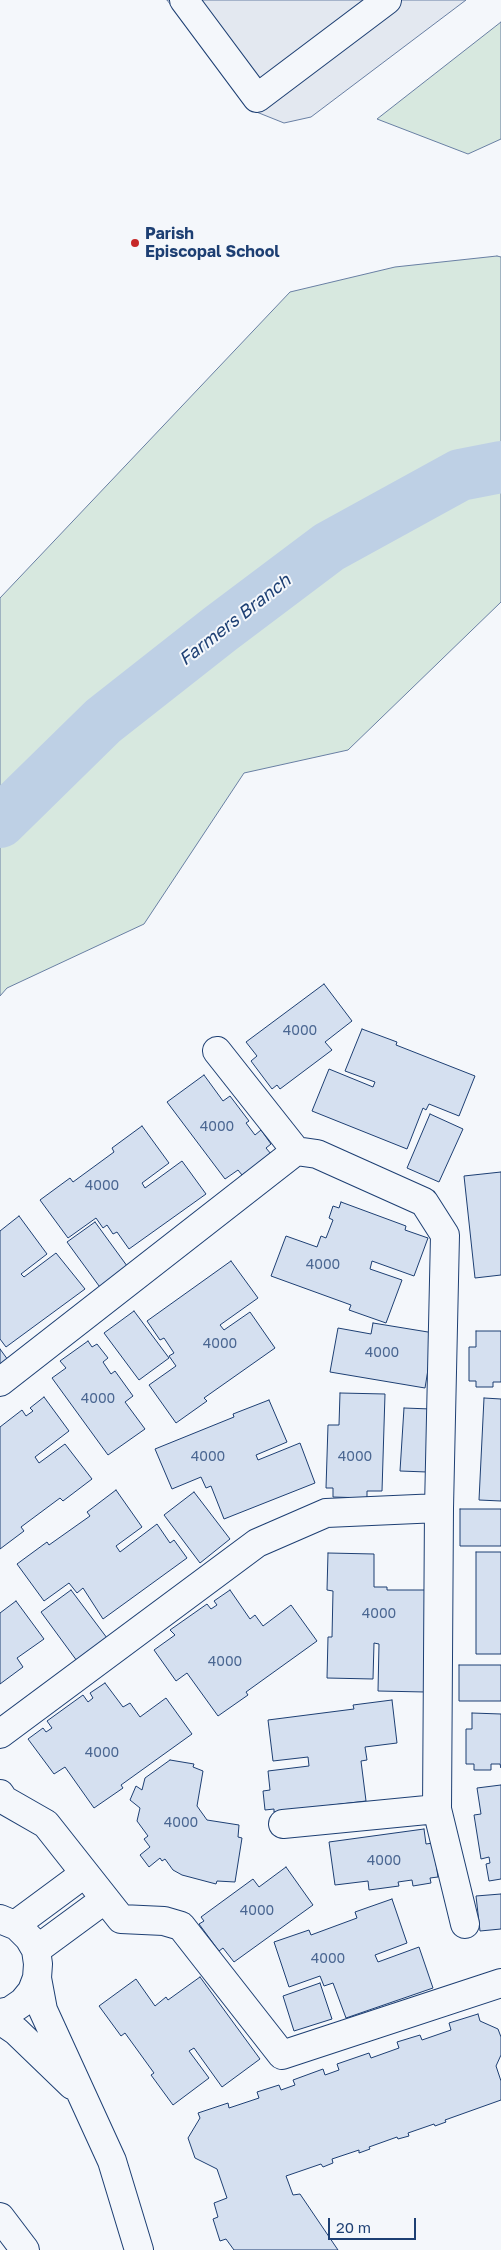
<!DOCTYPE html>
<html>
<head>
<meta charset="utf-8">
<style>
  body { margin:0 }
  #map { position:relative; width:501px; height:2250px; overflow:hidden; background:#f4f7fb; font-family:"Golos Text",sans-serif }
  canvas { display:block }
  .scale { position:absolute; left:328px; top:2218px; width:88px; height:22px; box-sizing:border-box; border:2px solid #1d3f73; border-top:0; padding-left:6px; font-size:15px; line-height:18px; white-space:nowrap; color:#1d3f73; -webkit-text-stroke:4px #f4f7fb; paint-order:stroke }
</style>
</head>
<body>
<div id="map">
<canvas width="501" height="2250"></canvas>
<div class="scale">20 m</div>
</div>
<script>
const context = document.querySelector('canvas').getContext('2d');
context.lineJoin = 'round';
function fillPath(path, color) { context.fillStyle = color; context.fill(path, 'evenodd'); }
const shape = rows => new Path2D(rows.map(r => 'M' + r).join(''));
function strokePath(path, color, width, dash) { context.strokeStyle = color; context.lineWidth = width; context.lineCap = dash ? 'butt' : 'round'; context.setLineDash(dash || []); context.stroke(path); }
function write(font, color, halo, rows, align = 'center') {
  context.font = font + ' "Golos Text",sans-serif'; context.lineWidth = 4; context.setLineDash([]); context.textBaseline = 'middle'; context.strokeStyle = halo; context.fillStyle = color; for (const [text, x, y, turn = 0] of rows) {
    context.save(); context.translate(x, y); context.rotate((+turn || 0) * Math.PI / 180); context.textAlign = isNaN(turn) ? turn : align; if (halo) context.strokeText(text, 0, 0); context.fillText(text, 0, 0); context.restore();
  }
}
const green = shape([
  [501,22,501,139,468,154,377,119,501,22],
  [497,256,501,257,501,602,348,750,244,773,144,924,7,988,0,996,0,598,290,292,395,267,497,256]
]);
const parking = shape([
  [167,0,466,0,311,117,284,123,249,109,167,0]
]);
const river = shape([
  [0,822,103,721,220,629,329,547,460,475,501,467]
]);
const building = shape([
  [324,984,352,1021,325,1042,332,1050,280,1089,277,1085,272,1089,251,1061,257,1056,246,1042,324,984],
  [362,1029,397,1042,396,1045,475,1076,459,1116,429,1104,426,1110,423,1108,407,1149,312,1111,329,1069,373,1087,375,1082,345,1071,362,1029],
  [204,1075,223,1101,230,1096,249,1121,246,1123,255,1135,261,1130,271,1144,266,1148,271,1154,242,1175,238,1170,225,1179,167,1102,204,1075],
  [430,1114,463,1129,439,1182,407,1168,430,1114],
  [142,1126,169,1163,142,1183,145,1188,182,1161,206,1194,129,1249,117,1232,113,1234,107,1225,103,1228,96,1218,68,1238,40,1200,70,1178,73,1182,114,1152,112,1148,142,1126],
  [501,1172,501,1275,475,1278,464,1176,501,1172],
  [341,1202,406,1226,405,1230,428,1238,414,1276,372,1261,370,1269,402,1280,386,1323,349,1310,351,1305,271,1276,286,1236,317,1247,321,1236,326,1238,333,1220,329,1218,333,1206,339,1208,341,1202],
  [19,1216,47,1254,21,1274,24,1277,56,1253,85,1289,6,1347,0,1339,0,1231,19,1216],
  [95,1222,130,1270,102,1290,67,1242,95,1222],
  [231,1261,258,1298,220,1325,224,1330,250,1312,275,1348,204,1398,207,1401,176,1423,149,1385,176,1366,169,1356,174,1353,164,1338,160,1340,147,1321,231,1261],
  [134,1311,169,1358,139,1380,104,1333,134,1311],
  [373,1323,434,1333,425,1388,330,1372,338,1328,371,1334,373,1323],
  [476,1331,501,1331,501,1382,493,1382,493,1387,476,1387,476,1381,469,1381,469,1347,476,1347,476,1331],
  [88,1341,92,1347,97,1344,108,1358,103,1362,111,1374,115,1371,133,1396,125,1402,145,1429,108,1455,52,1378,66,1368,60,1361,88,1341],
  [0,1349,8,1360,0,1366,0,1349],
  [340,1393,385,1394,382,1491,367,1491,367,1498,333,1497,333,1488,326,1488,328,1425,339,1425,340,1393],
  [44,1397,69,1431,35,1457,39,1463,65,1444,92,1479,63,1501,60,1498,21,1527,24,1531,0,1549,0,1427,22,1410,26,1416,33,1411,30,1408,44,1397],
  [484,1398,501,1399,501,1501,479,1500,484,1398],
  [269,1400,287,1442,256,1455,258,1460,300,1443,315,1483,224,1519,211,1486,206,1488,201,1477,172,1489,155,1449,234,1417,233,1414,269,1400],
  [404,1408,431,1409,427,1472,400,1471,404,1408],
  [116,1490,142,1527,116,1546,120,1552,157,1524,170,1543,174,1540,187,1558,103,1619,83,1588,77,1593,69,1583,44,1601,17,1564,47,1542,49,1545,90,1516,87,1512,116,1490],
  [194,1492,230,1539,200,1563,164,1515,194,1492],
  [460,1509,501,1509,501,1546,460,1546,460,1509],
  [476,1552,501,1552,501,1654,476,1654,476,1552],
  [328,1553,374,1554,374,1587,387,1587,387,1590,426,1590,425,1692,378,1691,379,1644,374,1643,373,1679,327,1678,328,1637,332,1637,333,1591,327,1590,328,1553],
  [71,1590,107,1638,77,1661,41,1612,71,1590],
  [230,1590,250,1619,255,1615,263,1626,291,1605,317,1641,246,1692,248,1695,218,1716,187,1673,176,1681,154,1650,175,1635,170,1630,207,1604,211,1609,217,1605,214,1601,230,1590],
  [16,1601,44,1639,17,1658,23,1667,0,1684,0,1613,16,1601],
  [459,1665,501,1665,501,1701,459,1701,459,1665],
  [105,1683,123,1707,130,1703,140,1717,166,1698,192,1734,121,1785,123,1788,94,1808,65,1767,54,1774,28,1739,43,1728,46,1732,52,1728,47,1721,83,1695,88,1702,93,1698,90,1693,105,1683],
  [392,1700,397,1743,365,1747,367,1760,361,1761,366,1801,274,1812,274,1809,265,1810,263,1791,270,1790,268,1771,309,1766,308,1757,273,1761,268,1720,354,1709,353,1705,392,1700],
  [472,1713,501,1714,501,1768,500,1764,491,1764,491,1770,474,1770,474,1764,466,1764,466,1729,472,1729,472,1713],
  [170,1760,194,1764,193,1767,203,1771,197,1806,207,1820,239,1825,238,1837,242,1838,235,1882,217,1881,216,1884,182,1875,173,1870,165,1859,162,1861,160,1858,149,1867,140,1855,150,1847,144,1839,148,1836,137,1821,140,1808,130,1800,136,1786,142,1790,145,1778,170,1760],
  [501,1785,501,1879,489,1881,486,1864,490,1863,489,1857,481,1859,474,1815,481,1814,477,1788,501,1785],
  [424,1829,426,1844,433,1843,438,1877,430,1878,431,1883,413,1886,412,1880,398,1882,399,1886,369,1890,368,1881,335,1885,329,1842,424,1829],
  [286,1867,313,1905,234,1962,223,1948,219,1951,199,1924,204,1921,201,1917,253,1879,259,1887,286,1867],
  [501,1894,501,1929,480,1931,476,1896,501,1894],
  [392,1899,407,1943,375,1955,378,1962,419,1947,433,1988,346,2018,333,1983,324,1986,320,1976,289,1987,274,1942,309,1930,311,1935,357,1918,355,1912,392,1899],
  [200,1977,260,2059,222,2087,194,2048,189,2051,209,2078,173,2105,151,2075,154,2073,125,2033,121,2036,99,2006,136,1979,155,2006,166,1997,168,2000,200,1977],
  [320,1983,332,2019,294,2031,283,1996,320,1983],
  [478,2014,480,2021,498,2029,501,2037,501,2055,496,2066,501,2081,501,2100,445,2120,446,2122,435,2126,434,2124,408,2133,409,2136,398,2139,397,2137,369,2147,370,2149,359,2153,359,2150,332,2159,333,2163,323,2167,321,2164,286,2176,293,2195,300,2194,338,2250,234,2250,226,2239,220,2241,213,2219,218,2217,214,2203,227,2198,217,2169,195,2158,188,2138,200,2118,198,2113,228,2103,229,2108,259,2098,257,2092,279,2085,281,2090,295,2085,293,2080,323,2069,325,2075,339,2070,337,2064,369,2053,371,2058,399,2048,397,2042,420,2035,422,2040,451,2030,449,2023,478,2014]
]);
const minor = shape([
  [184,0,257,98,387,0],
  [217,1051,296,1151],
  [0,1382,296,1151,317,1154,424,1202,445,1235,439,1508,437,1809,465,1924],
  [0,1734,257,1543,326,1513,439,1508],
  [0,1794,4,1800,46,1824,121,1919,164,1921,181,1926,282,2055,501,1983],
  [283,1824,437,1809],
  [0,1919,17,1926,29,1938,36,1950,38,1964,37,1978,32,1991,23,2002,10,2011,0,2013],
  [15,1925,84,1874],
  [36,1950,104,1900],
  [37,1978,43,2010,112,2161,139,2250],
  [0,2020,16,2031,72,2085],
  [0,2217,25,2250]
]);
const markers = [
  [135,243,5,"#c62828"]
];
const numberNames = [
  ["4000",300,1031],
  ["4000",217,1127],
  ["4000",102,1186],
  ["4000",323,1265],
  ["4000",220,1344],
  ["4000",382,1353],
  ["4000",98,1399],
  ["4000",208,1457],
  ["4000",355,1457],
  ["4000",379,1614],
  ["4000",225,1662],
  ["4000",102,1753],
  ["4000",181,1823],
  ["4000",384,1861],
  ["4000",257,1911],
  ["4000",328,1959]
];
const poiNames = [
  ["Parish",145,234],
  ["Episcopal School",145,252]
];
const waterNames = [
  ["Farmers Branch",235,620,-38]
];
fillPath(green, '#d7e8df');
strokePath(green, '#687fa3', 1);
fillPath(parking, '#e3e8f0');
strokePath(parking, '#687fa3', 1);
strokePath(river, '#bed0e5', 52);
fillPath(building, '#d5e0f0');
strokePath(building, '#1d3f73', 1);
strokePath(minor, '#1d3f73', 30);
strokePath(minor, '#f4f7fb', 28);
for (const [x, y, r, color] of markers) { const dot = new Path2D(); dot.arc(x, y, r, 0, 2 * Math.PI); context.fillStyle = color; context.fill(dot); strokePath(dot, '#f4f7fb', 2); }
write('14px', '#4b6792', null, numberNames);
write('bold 16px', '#1d3f73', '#f4f7fb', poiNames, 'left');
write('italic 18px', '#1d3f73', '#f4f7fb', waterNames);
</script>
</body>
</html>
